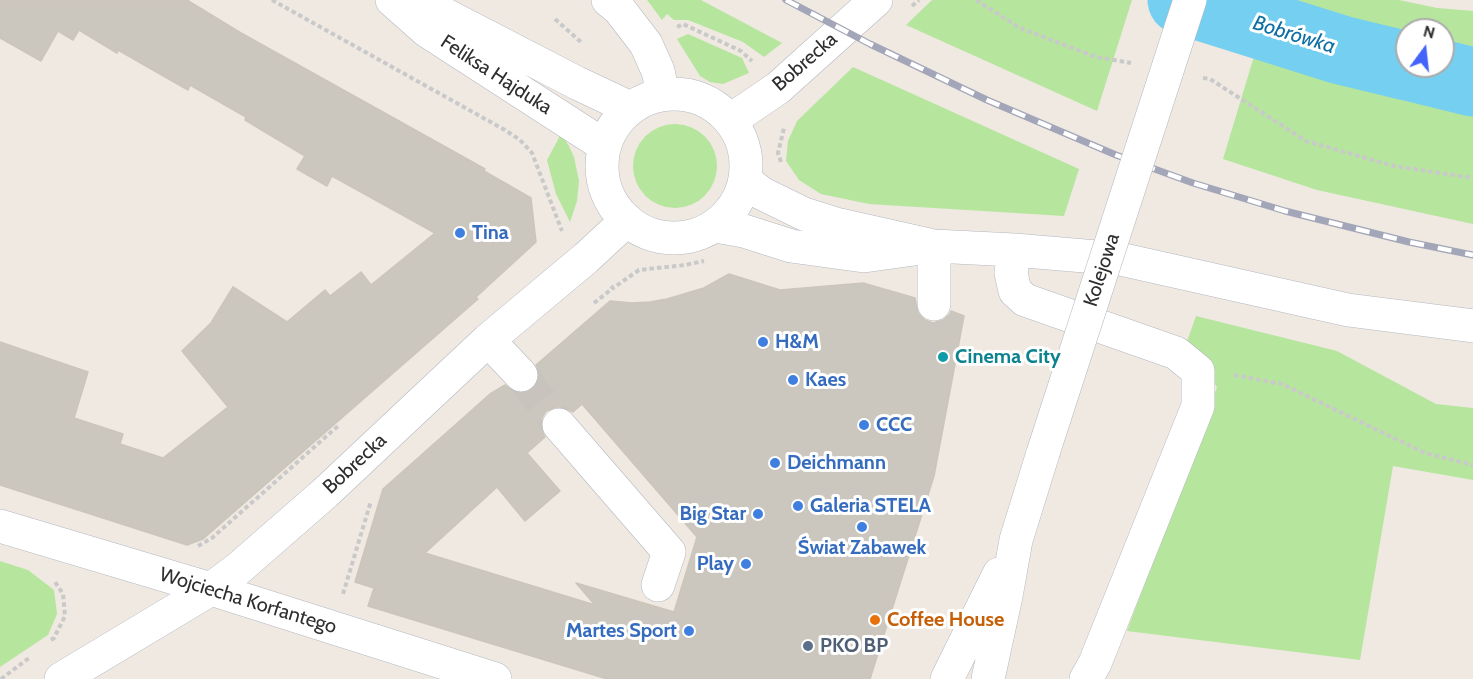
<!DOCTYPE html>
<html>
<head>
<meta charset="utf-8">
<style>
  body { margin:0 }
  #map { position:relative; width:1473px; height:679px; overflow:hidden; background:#efe9e1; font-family:Cabin,sans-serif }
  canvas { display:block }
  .north { position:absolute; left:1395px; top:18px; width:60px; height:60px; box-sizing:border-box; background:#fff; border:2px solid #ababab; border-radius:50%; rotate:15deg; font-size:16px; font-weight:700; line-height:24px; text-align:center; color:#2e2e2e }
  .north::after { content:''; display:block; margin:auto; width:21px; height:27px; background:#4264fb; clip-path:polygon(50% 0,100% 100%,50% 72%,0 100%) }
</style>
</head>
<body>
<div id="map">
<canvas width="1473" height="679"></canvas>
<div class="north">N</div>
</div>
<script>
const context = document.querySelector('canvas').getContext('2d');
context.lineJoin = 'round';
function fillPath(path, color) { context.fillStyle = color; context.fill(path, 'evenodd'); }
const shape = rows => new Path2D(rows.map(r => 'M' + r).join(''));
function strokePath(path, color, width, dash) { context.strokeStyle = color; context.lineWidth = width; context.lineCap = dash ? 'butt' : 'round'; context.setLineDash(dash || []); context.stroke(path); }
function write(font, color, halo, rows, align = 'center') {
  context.font = font + ' Cabin,sans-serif'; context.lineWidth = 6; context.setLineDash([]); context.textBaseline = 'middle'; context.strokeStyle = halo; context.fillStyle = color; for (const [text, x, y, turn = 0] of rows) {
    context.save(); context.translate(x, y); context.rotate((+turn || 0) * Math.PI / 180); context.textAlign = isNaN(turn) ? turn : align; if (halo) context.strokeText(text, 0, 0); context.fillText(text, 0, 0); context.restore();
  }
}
const green = shape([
  [647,0,701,0,782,43,764,57,743,42,688,20,674,20,667,14,662,20],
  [932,0,1132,0,1097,111,906,25],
  [1271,0,1399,0,1437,8,1473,11,1473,224,1317,190,1223,159],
  [1407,30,1443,30,1443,66,1407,66],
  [688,34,742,58,749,73,723,84,710,82,700,76,677,39],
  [853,67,1079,169,1064,216,869,204,821,194,799,180,786,161,788,141,797,121],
  '633 166a42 42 0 1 1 84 0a42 42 0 1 1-84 0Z',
  [561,134,569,146,574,157,579,181,577,201,570,222,556,194,547,160],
  [1196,316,1337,351,1436,404,1473,408,1473,480,1393,466,1360,660,1127,631,1217,387,1185,347],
  [0,561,28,570,54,590,57,614,48,635,0,667]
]);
const river = shape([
  [1182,0,1341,50,1407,66],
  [1408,66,1473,82]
]);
const building = shape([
  [0,0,187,0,241,33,460,155,485,169,484,171,531,198,536,242,476,297,478,299,203,539,187,545,0,485,0,342,88,372,74,418,123,434,120,444,163,458,228,407,182,351,211,323,233,287,287,322,325,290,330,296,361,272,371,285,435,233,332,176,327,186,297,169,305,156,245,120,246,117,190,85,188,90,118,50,117,53,79,30,73,40,58,31,41,61,0,38,0,0],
  [729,274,780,290,863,283,915,298,918,313,925,320,933,323,943,320,950,314,951,311,964,316,934,476,870,679,607,679,368,606,374,588,355,582,383,489,490,394,505,385,516,393,526,393,533,389,539,380,539,371,536,365,610,301,632,303,650,302,667,299,704,288,729,274],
  [582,404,697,537,674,612,576,583,595,605,425,553,497,487,525,521,560,491,527,453,545,437,541,428,542,418,546,411,556,407,565,407,573,412,582,404]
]);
const minorTunnel = shape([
  [521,375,559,425]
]);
const path = shape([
  [272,0,505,130,520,140,532,153,562,231],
  [976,0,1020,28,1096,57,1131,63],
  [912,6,919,0],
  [555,19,581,42],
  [677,27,683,24,741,51,752,61],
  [1203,78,1210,79,1306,141,1394,166,1473,178],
  [781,162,778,153,784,128],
  [611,286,613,288,639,270,685,265,704,261],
  [594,303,613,288],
  [1234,375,1282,384,1425,453,1473,465],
  [198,546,212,538,338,426],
  [343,594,371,501],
  [51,640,54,638,65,616,63,594,55,582],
  [1,679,29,658]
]);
const minor = shape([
  [392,0,427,31,605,146],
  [401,0,438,11,577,83,630,108],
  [608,0,619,9,646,44,658,71,663,94],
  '602 166a72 72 0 1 1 144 0a72 72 0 1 1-144 0Z',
  [731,120,778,88,876,0],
  [745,180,761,193,804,214,836,224,934,246,1014,250,1120,259,1348,310,1473,326],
  [715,226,744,231,791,246,864,256,914,249],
  [934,246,934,304],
  [1014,250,1011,273,1015,291,1025,300,1176,353,1198,371,1198,406,1095,663,1086,679],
  [488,340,521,375],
  [559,425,669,552,658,585],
  [0,526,211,589,495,679],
  [61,679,211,589,239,568,325,493,488,340,586,258,627,220],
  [947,679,999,574],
  [988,679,1006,596,1016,540,1043,453]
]);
const rail = shape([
  [786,0,870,44,987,100,1116,155,1193,183,1285,211,1409,242,1473,255]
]);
const minorBridge = shape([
  [1043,453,1190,0]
]);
const markers = [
  [460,233,6,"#3f7fe0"],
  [763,342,6,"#3f7fe0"],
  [943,357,6,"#0f9aa8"],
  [793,380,6,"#3f7fe0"],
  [864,425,6,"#3f7fe0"],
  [775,463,6,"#3f7fe0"],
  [798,506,6,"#3f7fe0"],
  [758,514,6,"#3f7fe0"],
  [862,527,6,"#3f7fe0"],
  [746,564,6,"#3f7fe0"],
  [875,620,6,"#e8710a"],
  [689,631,6,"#3f7fe0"],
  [808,646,6,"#5c6f8a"]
];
const streetNames = [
  ["Bobrecka",805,62,-41],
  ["Feliksa Hajduka",496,75,33],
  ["Kolejowa",1102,270,-72],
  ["Bobrecka",355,464,-43],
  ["Wojciecha Korfantego",248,601,17]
];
const shopNames = [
  ["Tina",472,233],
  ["H&M",775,342],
  ["Kaes",805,380],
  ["CCC",876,425],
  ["Deichmann",787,463],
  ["Galeria STELA",810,506],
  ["Big Star",746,514,"right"],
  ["Świat Zabawek",862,548,"center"],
  ["Play",734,564,"right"],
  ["Martes Sport",677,631,"right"]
];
const cultureNames = [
  ["Cinema City",955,357]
];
const foodNames = [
  ["Coffee House",887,620]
];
const serviceNames = [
  ["PKO BP",820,646]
];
const waterNames = [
  ["Bobrówka",1294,35,17]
];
fillPath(green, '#b6e59e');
strokePath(river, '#75cff0', 69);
fillPath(building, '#cbc7bf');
strokePath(building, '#cbc5ba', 1.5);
strokePath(minorTunnel, '#c8c4bd', 33, [33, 16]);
strokePath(minor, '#b4b7c1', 34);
strokePath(path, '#c9c9c9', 4, [4.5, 3]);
strokePath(minor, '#fff', 33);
strokePath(rail, '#a3a6b8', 7);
strokePath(rail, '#fff', 4.5, [14]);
strokePath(minorBridge, '#b4b7c1', 34, []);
strokePath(minorBridge, '#fff', 33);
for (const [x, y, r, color] of markers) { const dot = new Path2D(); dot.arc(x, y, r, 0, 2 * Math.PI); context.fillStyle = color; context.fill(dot); strokePath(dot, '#fff', 2); }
write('20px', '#2e2e2e', '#fff', streetNames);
write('bold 20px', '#366cbe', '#fff', shopNames, 'left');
write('bold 20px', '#0d838f', '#fff', cultureNames, 'left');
write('bold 20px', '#c56008', '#fff', foodNames, 'left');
write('bold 20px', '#4e5e75', '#fff', serviceNames, 'left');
write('italic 21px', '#0d6fa3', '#fff', waterNames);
</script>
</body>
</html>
